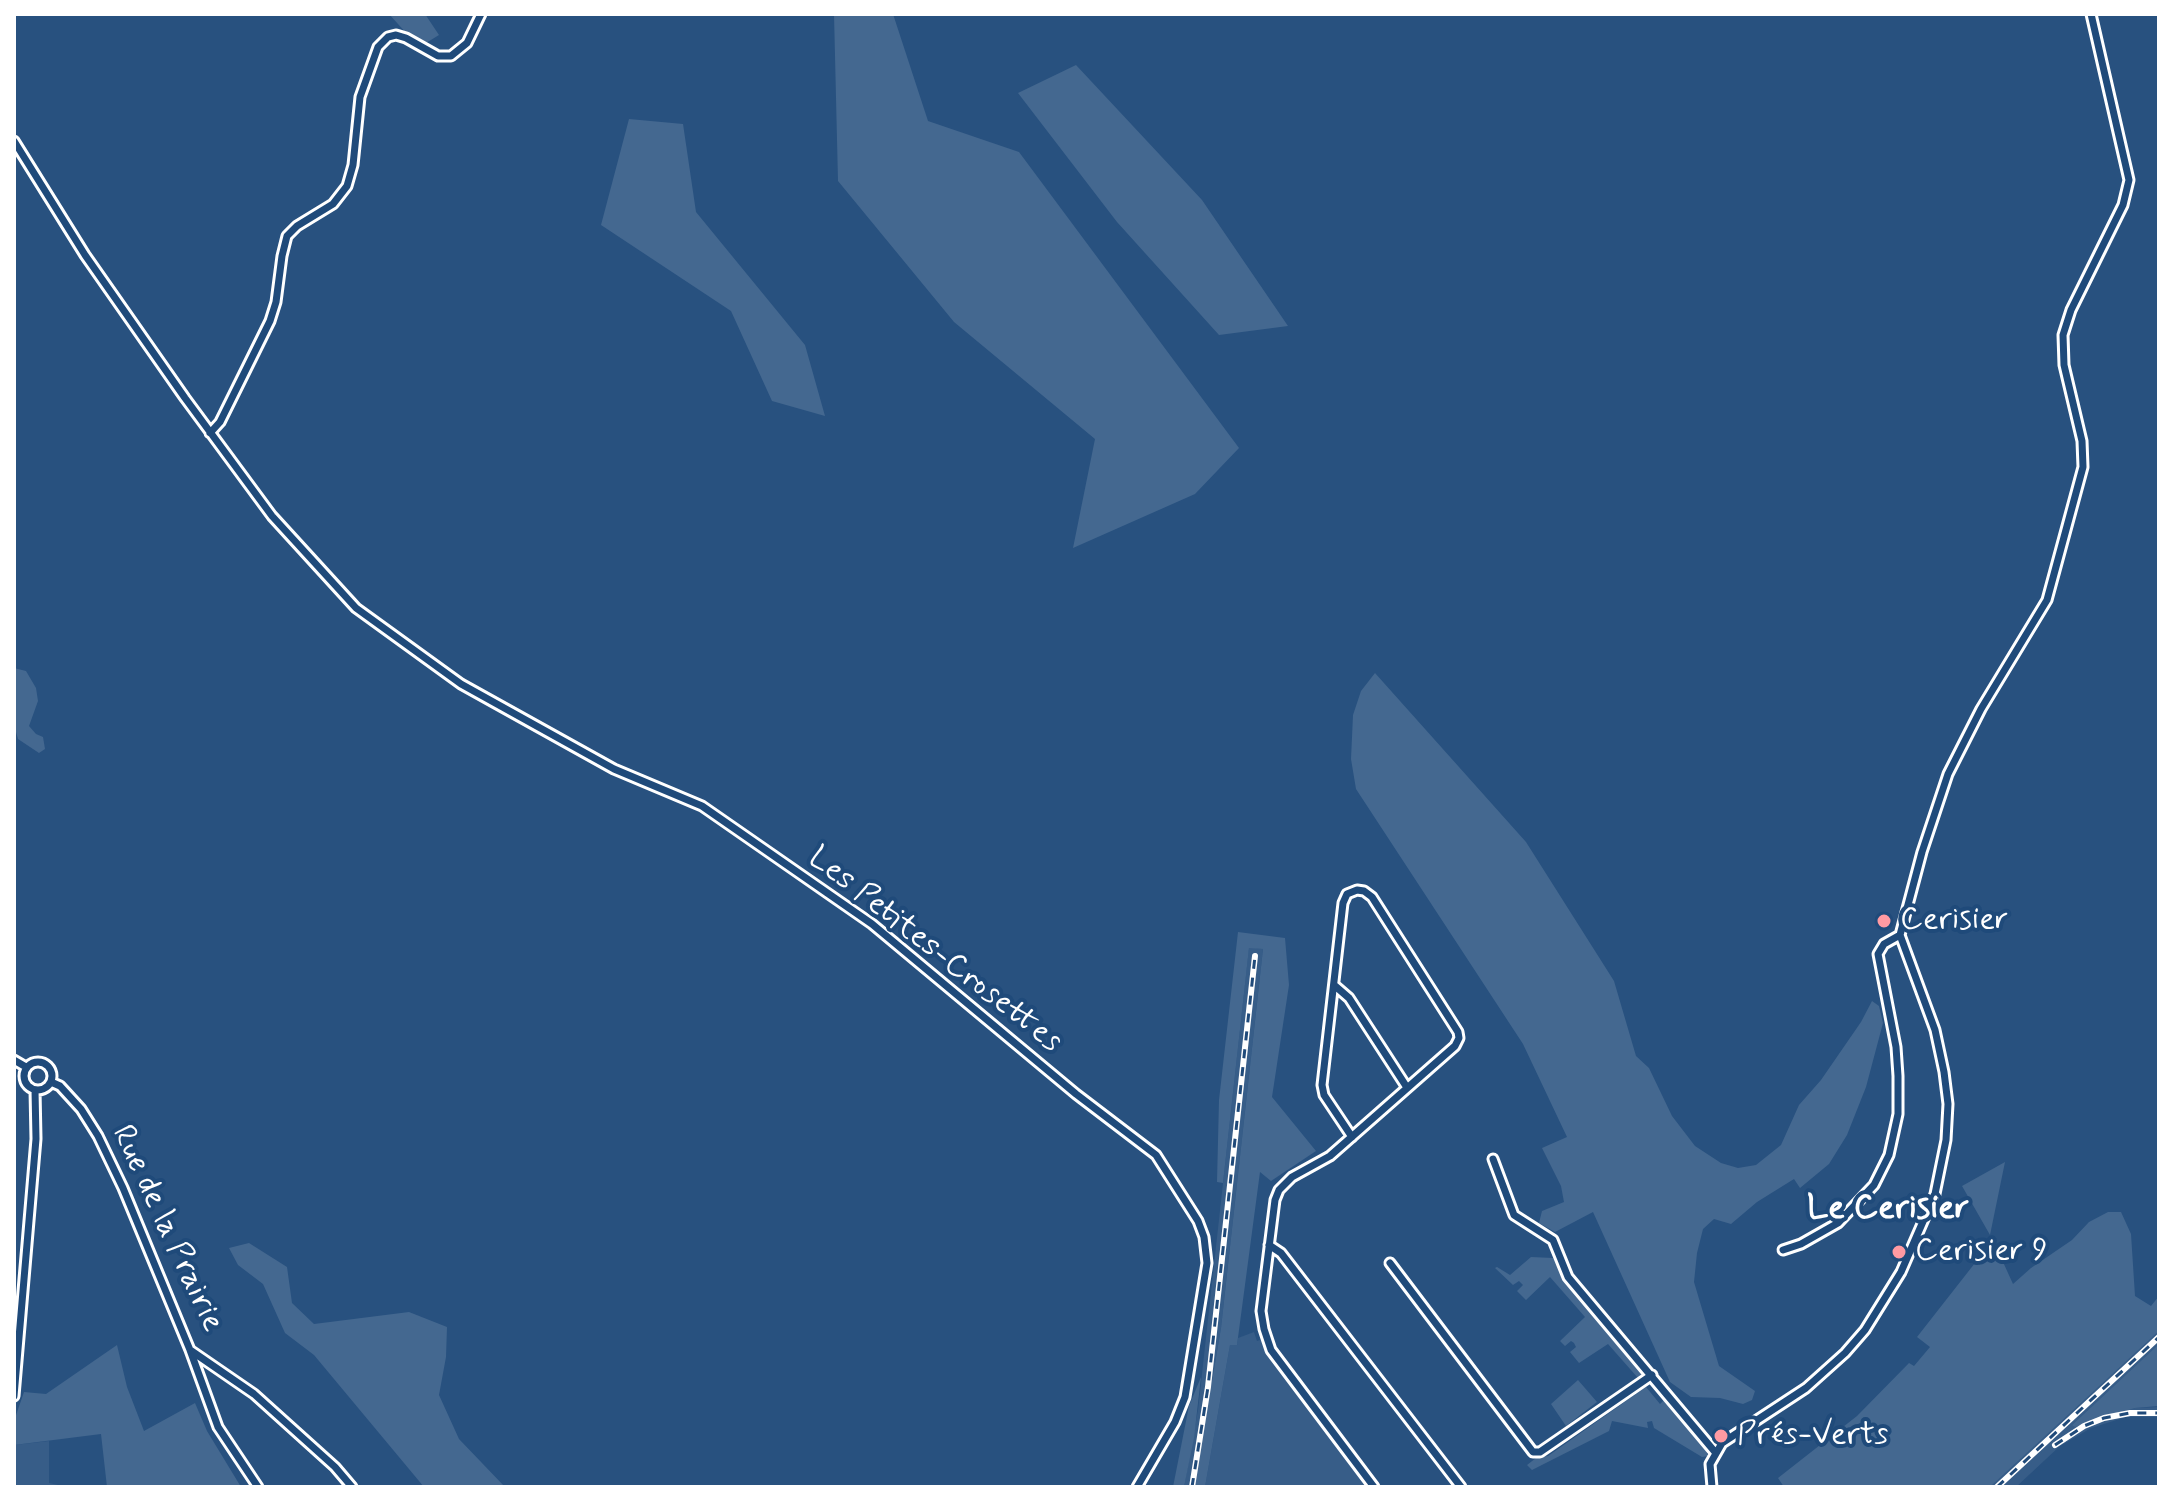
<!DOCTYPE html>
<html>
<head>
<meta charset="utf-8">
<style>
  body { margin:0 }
  #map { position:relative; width:2173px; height:1501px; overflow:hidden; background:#28517f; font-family:Mynerve,sans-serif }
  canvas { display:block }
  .frame { position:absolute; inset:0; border:16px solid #fff; pointer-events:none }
</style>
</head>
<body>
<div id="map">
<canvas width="2173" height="1501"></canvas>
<div class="frame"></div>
</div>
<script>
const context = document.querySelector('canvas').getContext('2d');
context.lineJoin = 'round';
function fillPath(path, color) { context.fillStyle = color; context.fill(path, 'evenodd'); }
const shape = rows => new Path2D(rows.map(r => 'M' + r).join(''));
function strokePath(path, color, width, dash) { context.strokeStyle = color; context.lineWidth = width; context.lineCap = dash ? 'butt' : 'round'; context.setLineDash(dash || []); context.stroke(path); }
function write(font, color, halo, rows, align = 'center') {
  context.font = font + ' Mynerve,sans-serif'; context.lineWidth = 8; context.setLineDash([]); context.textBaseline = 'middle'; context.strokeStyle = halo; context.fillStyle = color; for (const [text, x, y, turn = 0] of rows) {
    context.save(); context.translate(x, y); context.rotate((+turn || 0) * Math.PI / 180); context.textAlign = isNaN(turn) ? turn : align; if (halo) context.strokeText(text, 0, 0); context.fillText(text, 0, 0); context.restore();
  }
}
const built = shape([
  [1249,947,1263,949,1221,1328,1194,1487,1184,1487,1198,1410],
  [2159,1331,2159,1344,2072,1425,2135,1408,2159,1407,2159,1417,2126,1417,2091,1428,2060,1446,2016,1487,1990,1487],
  [1254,1332,1257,1341,1263,1339,1274,1360,1371,1487,1205,1487,1230,1345,1237,1345,1238,1338],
  [49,1441,49,1483,58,1485,57,1487,14,1487,14,1445]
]);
const green = shape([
  [389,14,425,14,439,35,426,43,407,34],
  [834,14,893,14,928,121,1019,152,1239,448,1195,494,1073,548,1095,439,954,322,838,181],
  [1076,65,1202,200,1288,326,1219,335,1117,222,1018,93],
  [629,119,683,124,696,212,805,345,825,416,772,401,731,311,601,225],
  [14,668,26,671,36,688,38,701,29,726,36,734,43,737,45,749,39,753,18,739,14,725],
  [1375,673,1526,842,1614,981,1636,1056,1649,1068,1672,1116,1695,1146,1721,1163,1738,1168,1756,1165,1781,1145,1799,1105,1821,1080,1861,1022,1872,1001,1879,1006,1883,1023,1866,1087,1847,1135,1829,1164,1800,1188,1794,1179,1757,1202,1731,1224,1714,1219,1703,1229,1697,1253,1694,1282,1719,1366,1755,1391,1752,1400,1743,1404,1720,1398,1691,1397,1670,1382,1593,1212,1555,1232,1539,1223,1542,1211,1564,1202,1561,1186,1542,1148,1567,1137,1523,1044,1356,789,1351,759,1353,715,1361,691],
  [1238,932,1285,938,1289,985,1272,1097,1316,1151,1271,1181,1260,1172,1237,1345,1230,1345,1205,1487,1194,1487,1221,1328,1263,949,1249,948,1223,1183,1217,1182,1219,1100],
  [2005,1162,1990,1235,1962,1186],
  [2108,1212,2121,1212,2131,1234,2135,1296,2151,1306,2159,1296,2159,1331,1990,1487,1784,1487,1778,1478,1857,1416,1909,1363,1914,1366,1930,1347,1917,1337,1993,1240,2013,1284,2031,1268,2072,1240,2089,1222],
  [249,1243,287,1267,292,1303,314,1324,409,1312,447,1327,446,1357,439,1395,459,1439,505,1487,424,1487,314,1355,285,1333,263,1284,238,1265,229,1248],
  [1531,1257,1553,1258,1560,1272,1646,1372,1638,1378,1608,1344,1579,1363,1570,1352,1576,1347,1574,1343,1571,1341,1565,1346,1560,1341,1585,1317,1550,1277,1526,1300,1517,1291,1523,1285,1519,1281,1513,1285,1495,1268,1497,1267,1510,1275],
  [2159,1344,2159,1406,2135,1408,2075,1427,2072,1425],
  [117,1345,127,1387,144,1431,195,1403,207,1431,241,1487,107,1487,101,1434,14,1445,14,1421,24,1392,46,1394],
  [1201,1377,1194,1438,1184,1487,1173,1487,1189,1406],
  [1578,1380,1597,1402,1566,1426,1551,1404],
  [1646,1387,1660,1404,1667,1397,1701,1439,1708,1456,1702,1457,1654,1428,1652,1421,1647,1422,1648,1428,1612,1421,1609,1431,1532,1470,1527,1465,1536,1458,1548,1456]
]);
const street = shape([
  [14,141,85,255,185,398,272,516,356,608,461,684,614,769,702,806,872,924,1076,1094,1156,1155,1198,1221,1204,1237,1207,1263,1185,1397,1175,1422,1137,1487],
  [210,433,220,422,270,321,276,302,282,256,287,236,297,226,333,204,347,186,353,165,360,97,378,47,388,37,396,35,406,38,438,56,451,56,467,43,481,14],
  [1334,985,1349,998,1406,1086],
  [14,1060,26,1067],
  '24 1076a14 14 0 1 1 28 0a14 14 0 1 1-28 0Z',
  [51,1082,60,1086,81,1109,98,1136,123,1188,190,1350,254,1394,335,1467,352,1487],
  [1352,1137,1324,1095,1322,1085,1343,903,1347,894,1357,890,1364,891,1372,897,1458,1032,1459,1038,1455,1046,1330,1156,1292,1177,1279,1190,1275,1200,1261,1311,1264,1329,1271,1350,1374,1487],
  [1493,1159,1514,1215,1553,1240,1568,1277,1715,1452],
  [1269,1245,1281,1253,1461,1487],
  [1783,1250,1801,1244,1838,1223,1874,1185,1889,1155,1898,1114,1898,1076,1896,1047,1878,954,1884,944,1900,935],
  [1390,1263,1533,1452,1540,1452,1652,1375],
  [190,1350,218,1427,258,1487],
  [14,1396,36,1139,35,1090],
  [1712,1487,1710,1464,1722,1443,1806,1388,1845,1353,1865,1330,1901,1272,1935,1194,1946,1140,1948,1104,1944,1072,1935,1030,1900,935,1922,852,1948,774,1981,709,2047,600,2083,467,2082,441,2064,365,2063,335,2071,310,2123,205,2129,180,2091,14]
]);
const rail = shape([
  [2055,1445,2084,1426,2104,1418,2130,1413,2159,1413],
  [1192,1487,1208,1387,1255,956],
  [1997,1487,2159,1337]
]);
const markers = [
  [1884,921,8,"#ff9aa2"],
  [1899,1252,8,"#ff9aa2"],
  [1721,1436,8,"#ff9aa2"]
];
const poiNames = [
  ["Cerisier",1900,921],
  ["Cerisier 9",1915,1252],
  ["Prés-Verts",1737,1436]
];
const streetNames = [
  ["Les Petites-Crosettes",934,951,38],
  ["Rue de la Prairie",166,1229,65]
];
const neighbourhoodNames = [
  ["Le Cerisier",1888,1210]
];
fillPath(built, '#375d88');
fillPath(green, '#446890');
strokePath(street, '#fff', 13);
strokePath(street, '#1f4a7a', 7);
strokePath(rail, '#fff', 6);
strokePath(rail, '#1f4a7a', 3, [9]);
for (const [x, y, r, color] of markers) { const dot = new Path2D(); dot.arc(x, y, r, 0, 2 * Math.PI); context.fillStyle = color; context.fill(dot); strokePath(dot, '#1f4a7a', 3); }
write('32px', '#fff', '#1f4a7a', poiNames, 'left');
write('32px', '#fff', '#1f4a7a', streetNames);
write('bold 34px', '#fff', '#1f4a7a', neighbourhoodNames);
</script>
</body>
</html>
